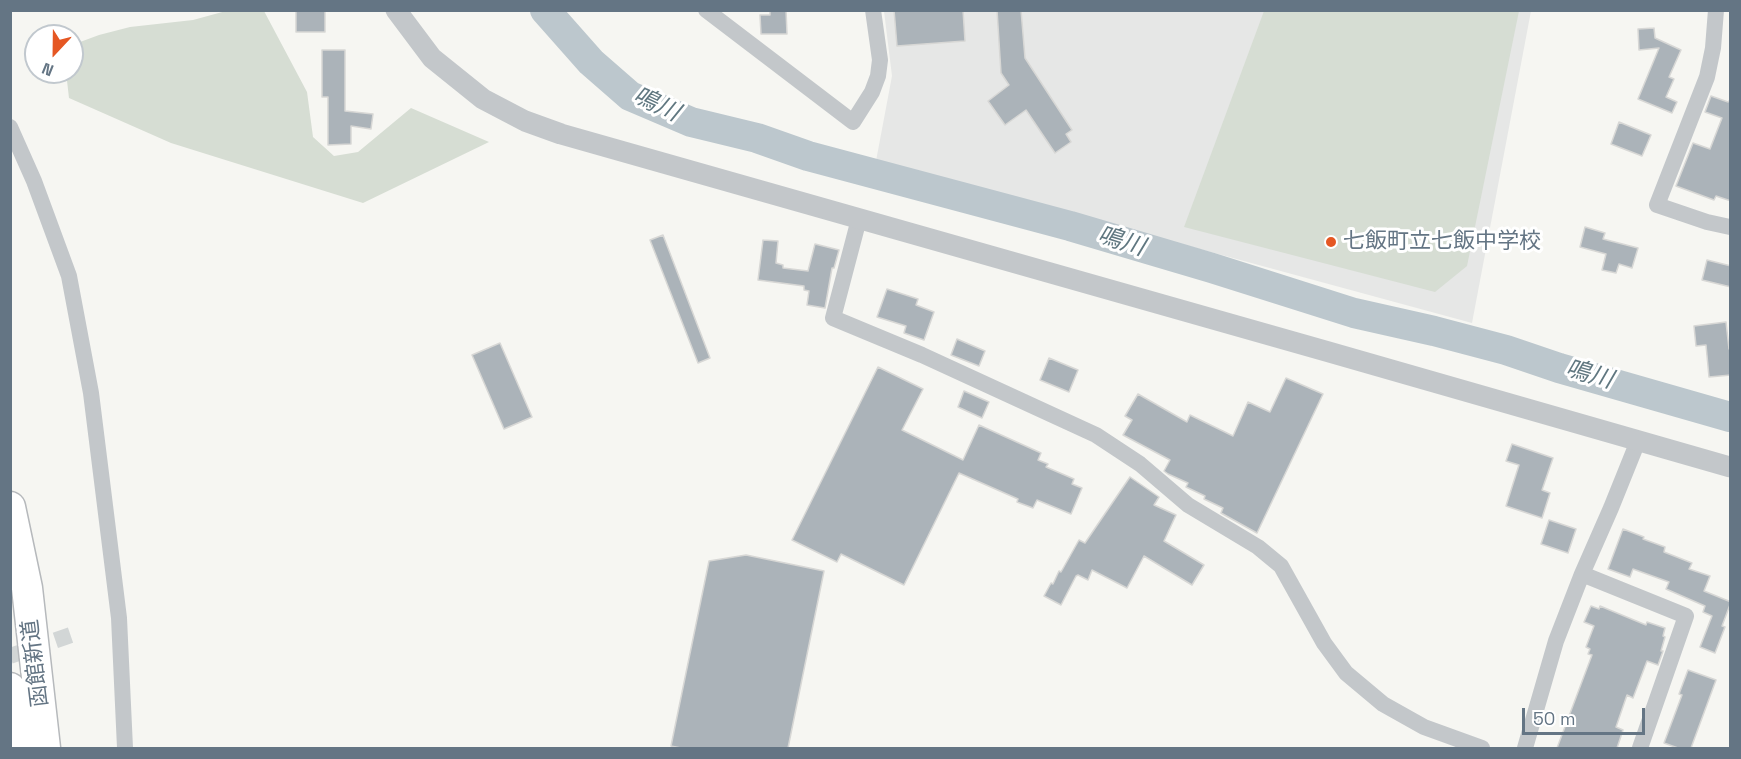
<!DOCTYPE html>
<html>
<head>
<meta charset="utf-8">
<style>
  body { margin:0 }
  #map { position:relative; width:1741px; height:759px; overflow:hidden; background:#f6f6f2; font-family:"Space Grotesk",sans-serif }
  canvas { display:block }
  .frame { position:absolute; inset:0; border:12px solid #647584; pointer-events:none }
  .north { position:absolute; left:24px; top:24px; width:60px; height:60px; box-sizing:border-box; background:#fff; border:2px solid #c1c8ce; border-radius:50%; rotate:202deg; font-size:16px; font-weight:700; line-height:24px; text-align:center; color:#647584 }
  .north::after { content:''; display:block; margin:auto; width:21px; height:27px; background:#e55723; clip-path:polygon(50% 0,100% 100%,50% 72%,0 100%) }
  .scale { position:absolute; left:1522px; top:708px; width:123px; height:27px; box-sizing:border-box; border:3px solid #647584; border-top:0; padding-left:8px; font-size:18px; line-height:21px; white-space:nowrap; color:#647584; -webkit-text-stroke:4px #fff; paint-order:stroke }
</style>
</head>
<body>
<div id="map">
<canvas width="1741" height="759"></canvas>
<div class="frame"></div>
<div class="north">N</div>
<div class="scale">50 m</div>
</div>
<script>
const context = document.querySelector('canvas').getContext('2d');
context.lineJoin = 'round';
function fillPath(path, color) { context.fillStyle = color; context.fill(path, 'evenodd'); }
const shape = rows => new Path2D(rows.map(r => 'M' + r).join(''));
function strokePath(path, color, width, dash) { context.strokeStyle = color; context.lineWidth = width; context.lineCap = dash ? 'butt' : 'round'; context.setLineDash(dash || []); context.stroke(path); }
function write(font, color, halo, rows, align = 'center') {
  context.font = font + ' "Space Grotesk","Noto Sans JP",sans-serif'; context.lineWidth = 6; context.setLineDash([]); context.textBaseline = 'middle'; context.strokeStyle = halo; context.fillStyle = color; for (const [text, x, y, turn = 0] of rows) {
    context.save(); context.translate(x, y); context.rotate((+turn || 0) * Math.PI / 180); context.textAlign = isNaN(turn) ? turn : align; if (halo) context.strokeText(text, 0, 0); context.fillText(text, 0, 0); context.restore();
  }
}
const built = shape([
  [884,11,1531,11,1472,323,876,161,892,76]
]);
const green = shape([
  [226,11,264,11,307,92,313,137,334,156,358,152,411,108,489,142,363,203,171,143,69,98,66,72,72,72,72,45,99,35,130,27,193,20],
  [1264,11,1519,11,1467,266,1435,292,1184,227]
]);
const river = shape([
  [545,10,591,62,630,96,691,122,757,138,808,156,1070,226,1212,268,1354,313,1434,331,1506,350,1559,368,1730,417]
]);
const building = shape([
  [296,10,325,10,325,32,296,32,296,10],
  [770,10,786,10,787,34,761,34,760,15,770,15,770,10],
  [894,10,963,10,965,41,897,46,894,10],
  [997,10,1021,10,1025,58,1072,130,1066,134,1071,142,1055,153,1026,110,1005,125,988,101,1009,85,1001,73,997,10],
  [1654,28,1655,38,1681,50,1669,77,1674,79,1666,97,1677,102,1672,113,1638,99,1659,48,1639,50,1638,29,1654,28],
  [322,50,345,50,345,111,373,114,371,129,351,126,351,144,328,145,328,97,322,97,322,50],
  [1711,96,1728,102,1731,99,1731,201,1716,196,1714,200,1676,186,1693,143,1710,149,1722,118,1705,112,1711,96],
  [1619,122,1651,135,1642,156,1611,144,1619,122],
  [1585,227,1605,233,1603,239,1638,248,1632,268,1619,264,1616,273,1602,270,1606,254,1580,247,1585,227],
  [663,235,710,358,698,363,650,240,663,235],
  [763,240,778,241,776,263,783,265,783,268,808,271,815,244,839,250,834,268,832,268,825,308,807,305,809,291,804,290,804,286,758,280,763,240],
  [1707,260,1731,266,1731,287,1702,280,1707,260],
  [887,289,918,299,916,305,934,312,924,340,904,333,906,326,877,317,887,289],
  [1726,322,1729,349,1731,349,1731,375,1709,377,1706,345,1696,346,1694,326,1726,322],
  [957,339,985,351,979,366,951,355,957,339],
  [500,343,532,417,504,429,472,355,500,343],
  [1049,358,1078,370,1069,392,1040,380,1049,358],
  [878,367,923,389,902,430,963,460,979,425,1041,453,1038,460,1048,464,1046,467,1074,479,1072,484,1082,488,1071,514,1037,500,1033,508,1017,502,1018,499,959,473,904,585,841,554,837,562,792,540,878,367],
  [1286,378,1323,394,1257,533,1221,513,1223,508,1204,499,1205,496,1186,487,1188,483,1168,474,1164,471,1170,460,1123,435,1132,420,1125,416,1138,394,1187,422,1190,415,1233,436,1248,402,1270,412,1286,378],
  [964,391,989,402,982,418,958,407,964,391],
  [1512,444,1553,458,1542,490,1550,493,1542,518,1506,506,1519,465,1506,461,1512,444],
  [1130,477,1159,497,1154,505,1176,515,1164,541,1204,565,1192,585,1144,556,1127,588,1092,570,1088,580,1078,575,1076,576,1061,605,1044,596,1051,583,1053,584,1059,571,1061,572,1079,540,1085,543,1130,477],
  [1549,520,1576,529,1568,553,1541,544,1549,520],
  [1623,529,1644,537,1643,539,1665,547,1664,552,1692,563,1689,569,1710,576,1704,591,1731,602,1722,626,1725,627,1715,653,1700,647,1712,616,1703,612,1705,606,1666,589,1669,582,1633,569,1630,577,1608,569,1623,529],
  [746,555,824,571,788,748,681,748,671,746,709,561,746,555],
  [1591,606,1599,609,1600,606,1646,625,1647,622,1665,628,1663,636,1665,637,1661,651,1663,651,1658,665,1647,661,1633,698,1627,695,1616,727,1623,730,1617,748,1557,748,1592,655,1588,654,1590,649,1586,647,1594,626,1584,622,1591,606],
  [1688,670,1716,680,1691,748,1678,748,1664,743,1682,695,1679,694,1688,670]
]);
const minorTunnel = shape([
  [10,656,71,635]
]);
const minor = shape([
  [706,10,853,122,872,92,878,76,880,60,873,10],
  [1716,10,1713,48,1707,77,1657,205,1707,222,1730,227],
  [10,127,34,181,69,276,91,393,119,618,125,748],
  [859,219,833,318,922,355,1096,435,1140,464,1188,505,1258,547,1281,566,1324,643,1346,673,1383,704,1424,727,1482,748],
  [1582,574,1686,616,1640,748],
  [1525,748,1556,641,1582,574,1611,508,1638,441]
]);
const tertiary = shape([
  [396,10,432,58,483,99,525,121,561,134,1329,352,1730,467]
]);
const motorway = shape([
  [10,507,27,588,45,748],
  [10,688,17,748]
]);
const markers = [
  [1331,242,6,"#e55723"]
];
const poiNames = [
  ["七飯町立七飯中学校",1343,242]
];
const streetNames = [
  ["函館新道",36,663,-97]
];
const waterNames = [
  ["鳴川",656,105,25],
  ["鳴川",1121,242,17],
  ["鳴川",1589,375,16]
];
fillPath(built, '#e6e7e6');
fillPath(green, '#d6ddd3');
strokePath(river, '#bcc7cd', 30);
fillPath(building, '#abb3b9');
strokePath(building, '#d7d7d5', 1.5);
strokePath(minorTunnel, '#d2d6d6', 16, [16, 8]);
strokePath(motorway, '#b6b9bc', 33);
strokePath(minor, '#c3c7ca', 16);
strokePath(tertiary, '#c3c7ca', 21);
strokePath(motorway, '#fff', 30);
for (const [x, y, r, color] of markers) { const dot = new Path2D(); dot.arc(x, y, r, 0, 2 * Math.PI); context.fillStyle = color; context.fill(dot); strokePath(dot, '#fff', 2); }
write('22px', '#647584', '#fff', poiNames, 'left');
write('22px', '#647584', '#fff', streetNames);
write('italic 24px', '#607780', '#fff', waterNames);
</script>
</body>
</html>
